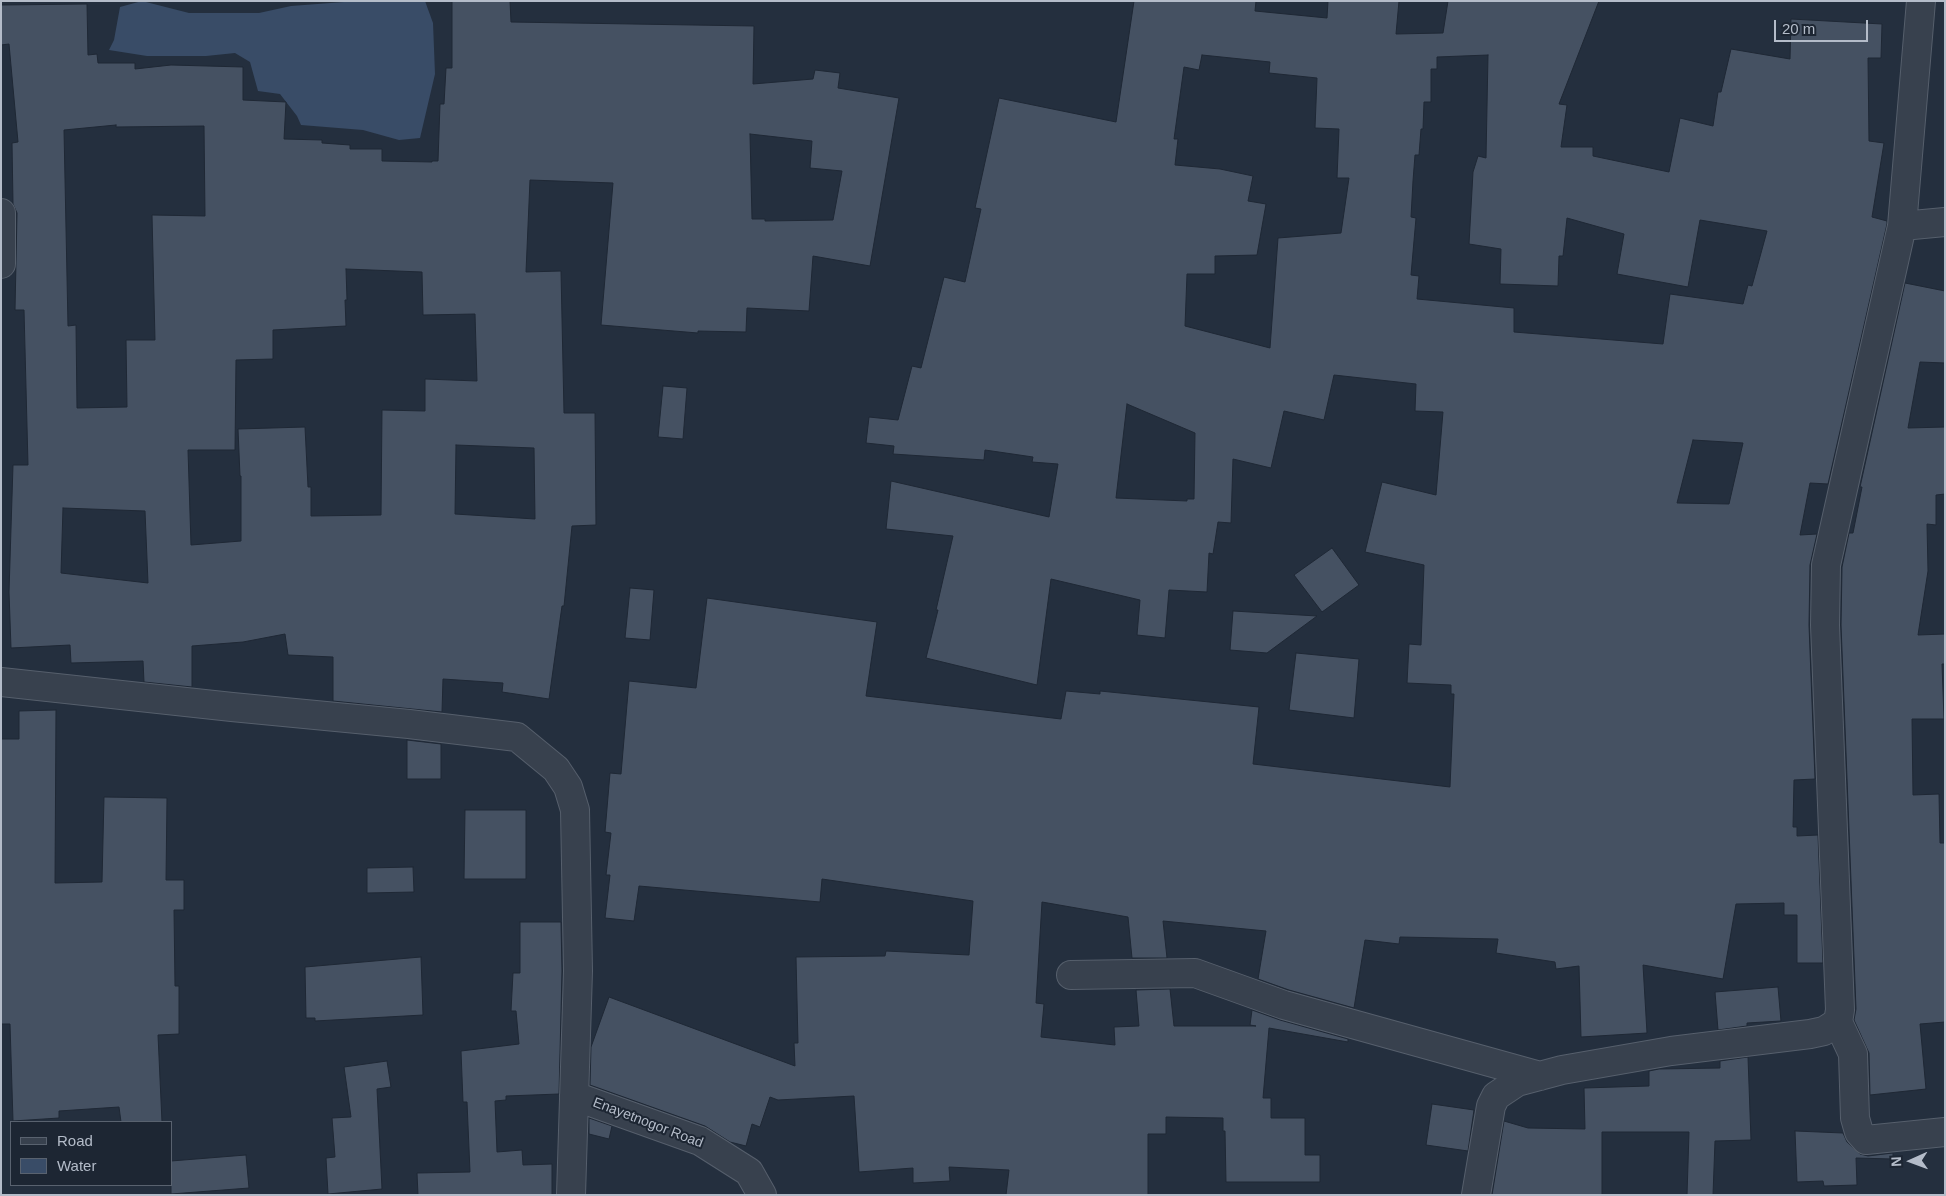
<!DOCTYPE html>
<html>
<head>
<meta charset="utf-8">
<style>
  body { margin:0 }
  #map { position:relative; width:1946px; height:1196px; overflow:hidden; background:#242f3e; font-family:Helvetica,sans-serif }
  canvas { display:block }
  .frame { position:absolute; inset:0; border:2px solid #b4bcc9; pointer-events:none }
  .legend { position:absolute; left:10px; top:1121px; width:162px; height:65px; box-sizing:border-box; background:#1d2633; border:1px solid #59626f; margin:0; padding:6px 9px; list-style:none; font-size:15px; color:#b4bcc9 }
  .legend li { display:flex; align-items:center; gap:10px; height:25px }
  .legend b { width:25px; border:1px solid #59626f }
  .north { position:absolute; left:1886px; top:1136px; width:50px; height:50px; -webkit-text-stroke:4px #1d2633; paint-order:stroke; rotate:268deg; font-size:14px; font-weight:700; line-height:20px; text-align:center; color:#b4bcc9 }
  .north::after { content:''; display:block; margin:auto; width:18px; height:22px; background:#b4bcc9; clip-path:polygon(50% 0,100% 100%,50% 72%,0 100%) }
  .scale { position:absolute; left:1774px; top:20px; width:94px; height:22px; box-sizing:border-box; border:2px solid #b4bcc9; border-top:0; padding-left:6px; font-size:15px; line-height:18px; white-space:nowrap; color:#b4bcc9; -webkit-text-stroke:4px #1d2633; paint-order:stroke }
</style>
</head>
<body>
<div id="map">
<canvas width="1946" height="1196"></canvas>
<div class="frame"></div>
<ul class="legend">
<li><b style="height:6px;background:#38414e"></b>Road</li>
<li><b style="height:14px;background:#394c67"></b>Water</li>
</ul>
<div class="north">N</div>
<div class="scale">20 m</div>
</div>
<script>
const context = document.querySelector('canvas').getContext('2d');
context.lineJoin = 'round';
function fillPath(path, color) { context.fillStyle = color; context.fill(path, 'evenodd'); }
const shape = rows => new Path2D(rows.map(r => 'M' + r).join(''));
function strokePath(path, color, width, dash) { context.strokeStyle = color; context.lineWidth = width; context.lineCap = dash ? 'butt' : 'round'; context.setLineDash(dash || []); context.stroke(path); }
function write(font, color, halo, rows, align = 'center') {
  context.font = font + ' Helvetica,sans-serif'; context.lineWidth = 4; context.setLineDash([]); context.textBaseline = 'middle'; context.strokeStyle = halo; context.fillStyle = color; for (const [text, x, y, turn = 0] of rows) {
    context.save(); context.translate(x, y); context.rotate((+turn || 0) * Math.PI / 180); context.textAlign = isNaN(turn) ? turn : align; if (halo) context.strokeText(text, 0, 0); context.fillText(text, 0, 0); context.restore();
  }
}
const water = shape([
  [142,1,189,13,259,13,291,6,357,1,425,1,433,23,435,74,420,138,399,140,363,130,301,125,297,116,280,94,258,91,250,62,235,53,206,56,147,56,109,50,114,40,120,7]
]);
const building = shape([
  [452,1,510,1,511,22,754,26,753,84,813,79,815,70,840,73,838,88,899,98,870,266,813,256,809,311,747,308,746,332,698,331,698,333,601,325,613,183,530,180,526,272,561,271,564,413,595,413,596,525,572,526,564,606,562,606,549,699,502,692,503,683,443,679,442,712,333,701,333,657,288,655,285,634,243,642,192,646,192,687,144,682,143,661,71,663,70,645,11,648,9,592,13,465,28,465,24,310,15,310,17,213,13,204,12,143,18,142,9,44,1,45,1,5,87,4,88,55,97,54,98,63,135,63,135,69,171,65,243,67,243,100,286,102,284,139,322,140,322,143,350,145,350,149,382,149,382,161,432,162,432,161,438,161,440,104,444,104,446,68,452,68,452,1],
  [116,125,116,127,204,126,205,216,152,215,155,340,126,340,127,407,77,408,76,325,68,326,64,130,116,125],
  [750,134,812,141,810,168,842,171,833,220,765,221,765,219,752,219,750,134],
  [346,269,422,272,423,315,475,314,477,381,425,379,425,411,382,410,381,515,311,516,311,487,308,487,305,427,238,429,240,476,241,476,241,541,191,545,188,450,235,450,236,360,273,359,273,330,346,326,345,300,347,300,346,269],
  [456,445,534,448,535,519,455,514,456,445],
  [63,508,145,511,148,583,61,573,63,508],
  [1134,1,1256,1,1255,11,1327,18,1328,1,1399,1,1396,34,1443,33,1448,1,1599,1,1559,104,1567,105,1561,147,1593,147,1593,156,1669,172,1680,118,1713,126,1718,92,1721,92,1731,49,1790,59,1791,19,1882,24,1881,58,1868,58,1869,141,1884,143,1872,217,1887,221,1887,224,1828,484,1810,483,1800,535,1817,534,1810,565,1809,625,1815,779,1794,780,1793,827,1797,827,1797,836,1818,835,1823,963,1797,963,1797,915,1784,915,1784,903,1736,904,1723,979,1643,965,1647,1033,1581,1037,1579,966,1556,969,1555,962,1496,953,1498,939,1400,937,1399,944,1365,940,1354,1008,1289,990,1258,979,1266,931,1163,921,1167,958,1132,958,1128,917,1042,902,1036,1003,1044,1004,1041,1037,1115,1045,1114,1027,1139,1026,1136,990,1170,989,1174,1026,1256,1026,1250,1025,1252,1010,1280,1020,1348,1039,1348,1042,1269,1028,1263,1098,1271,1098,1271,1118,1305,1118,1305,1155,1320,1155,1320,1182,1226,1182,1225,1131,1223,1131,1223,1118,1166,1117,1166,1134,1148,1134,1148,1195,1006,1195,1009,1170,949,1167,950,1181,913,1183,913,1168,859,1172,854,1096,778,1100,770,1097,760,1127,752,1124,746,1146,730,1142,705,1126,590,1085,591,1047,609,997,795,1066,794,1043,798,1043,796,957,885,956,886,951,969,955,973,901,822,879,820,902,639,886,634,921,605,918,610,875,606,875,611,833,605,832,610,773,621,774,629,681,696,688,707,598,877,622,866,696,1061,719,1066,691,1100,694,1100,691,1259,707,1253,764,1450,787,1454,694,1451,694,1451,685,1407,683,1409,644,1421,645,1424,565,1365,552,1382,482,1436,495,1443,412,1415,411,1416,384,1334,375,1324,420,1284,411,1271,468,1233,459,1231,523,1218,522,1213,554,1209,553,1207,592,1169,590,1165,638,1137,635,1140,600,1051,579,1037,685,926,658,938,610,936,610,953,536,886,529,891,481,1049,517,1058,464,1032,462,1033,457,985,450,984,460,893,454,894,446,866,443,869,417,898,420,912,366,921,368,944,277,965,282,981,209,975,208,999,98,1116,122,1134,1],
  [1202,55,1270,62,1269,73,1317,78,1315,128,1339,129,1337,178,1349,178,1341,233,1278,238,1270,348,1185,326,1187,274,1215,274,1215,256,1257,255,1266,204,1248,201,1253,176,1220,169,1175,165,1178,139,1174,139,1184,67,1199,70,1202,55],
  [1488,55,1486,158,1478,156,1473,172,1469,244,1501,249,1500,284,1558,286,1559,256,1563,256,1567,218,1624,234,1617,274,1688,287,1700,220,1767,231,1752,286,1748,285,1743,304,1670,294,1663,344,1514,332,1514,308,1417,299,1419,276,1411,275,1416,218,1411,217,1413,181,1415,155,1419,155,1421,129,1423,129,1424,102,1431,102,1431,69,1437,69,1437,57,1488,55],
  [1127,404,1195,433,1194,499,1187,499,1187,501,1116,498,1127,404],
  [1693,440,1743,443,1729,504,1677,503,1693,440],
  [1905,283,1945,291,1945,363,1920,362,1908,428,1945,427,1945,494,1936,495,1936,525,1927,524,1928,571,1918,635,1945,634,1945,664,1942,664,1944,719,1912,719,1913,795,1939,794,1940,843,1945,843,1945,1022,1920,1024,1926,1089,1870,1095,1869,1053,1854,1020,1856,1009,1841,625,1842,567,1849,533,1853,533,1862,487,1860,487,1905,283],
  [663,386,687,388,683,439,658,437,663,386],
  [1332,548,1359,585,1322,612,1294,575,1332,548],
  [630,588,654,590,650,640,625,638,630,588],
  [1233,611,1317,616,1267,653,1230,650,1233,611],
  [1296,653,1359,659,1354,718,1289,710,1296,653],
  [56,710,55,883,102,882,104,797,167,798,166,880,184,880,184,910,174,910,175,986,179,986,179,1034,158,1035,162,1122,121,1122,119,1107,59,1111,59,1118,13,1121,10,1024,1,1024,1,739,19,739,19,711,56,710],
  [407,740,441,744,441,779,407,779,407,740],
  [465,810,526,810,526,879,464,879,465,810],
  [413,867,414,892,367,893,367,868,413,867],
  [520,922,561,922,562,971,559,1094,506,1096,506,1100,495,1101,497,1152,522,1150,523,1165,552,1164,552,1195,418,1195,417,1173,470,1172,467,1102,463,1102,461,1051,519,1044,516,1011,511,1011,513,973,520,973,520,922],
  [421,957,423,1015,315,1021,315,1018,306,1018,305,967,421,957],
  [1778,987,1781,1021,1747,1023,1747,1026,1718,1030,1715,992,1778,987],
  [1748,1057,1751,1140,1715,1141,1713,1195,1687,1195,1689,1132,1602,1132,1602,1195,1492,1195,1504,1121,1528,1128,1585,1129,1584,1088,1649,1086,1649,1071,1659,1069,1720,1068,1720,1061,1748,1057],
  [387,1061,391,1087,377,1089,382,1189,328,1194,326,1158,335,1157,332,1118,351,1117,344,1067,387,1061],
  [1432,1104,1474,1110,1468,1151,1426,1145,1432,1104],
  [589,1118,612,1126,609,1139,589,1134,589,1118],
  [1795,1131,1843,1133,1847,1142,1860,1154,1868,1156,1893,1153,1893,1159,1856,1158,1857,1185,1824,1186,1823,1181,1797,1182,1795,1131],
  [246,1155,249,1188,171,1194,171,1161,246,1155]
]);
const street = shape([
  [1,213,1,264],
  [1902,226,1945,222],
  [1,682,232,707,409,724,517,737,556,769,568,787,575,810,578,971,571,1195],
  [1071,975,1195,973,1284,1005,1540,1076],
  [1838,1022,1853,1054,1855,1118,1859,1132,1866,1140,1945,1132],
  [574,1096,700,1141,749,1172,762,1195],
  [1476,1195,1491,1106,1496,1096,1517,1082,1562,1070,1671,1051,1810,1034,1824,1031,1838,1022,1840,1010,1825,625,1826,565,1902,226,1921,1]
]);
const streetNames = [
  ["Enayetnogor Road",648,1123,21]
];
fillPath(water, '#394c67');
fillPath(building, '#455162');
strokePath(building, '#1f2835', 1);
strokePath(street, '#565f6c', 30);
strokePath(street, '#38414e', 28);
write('14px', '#b4bcc9', '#1d2633', streetNames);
</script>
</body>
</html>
